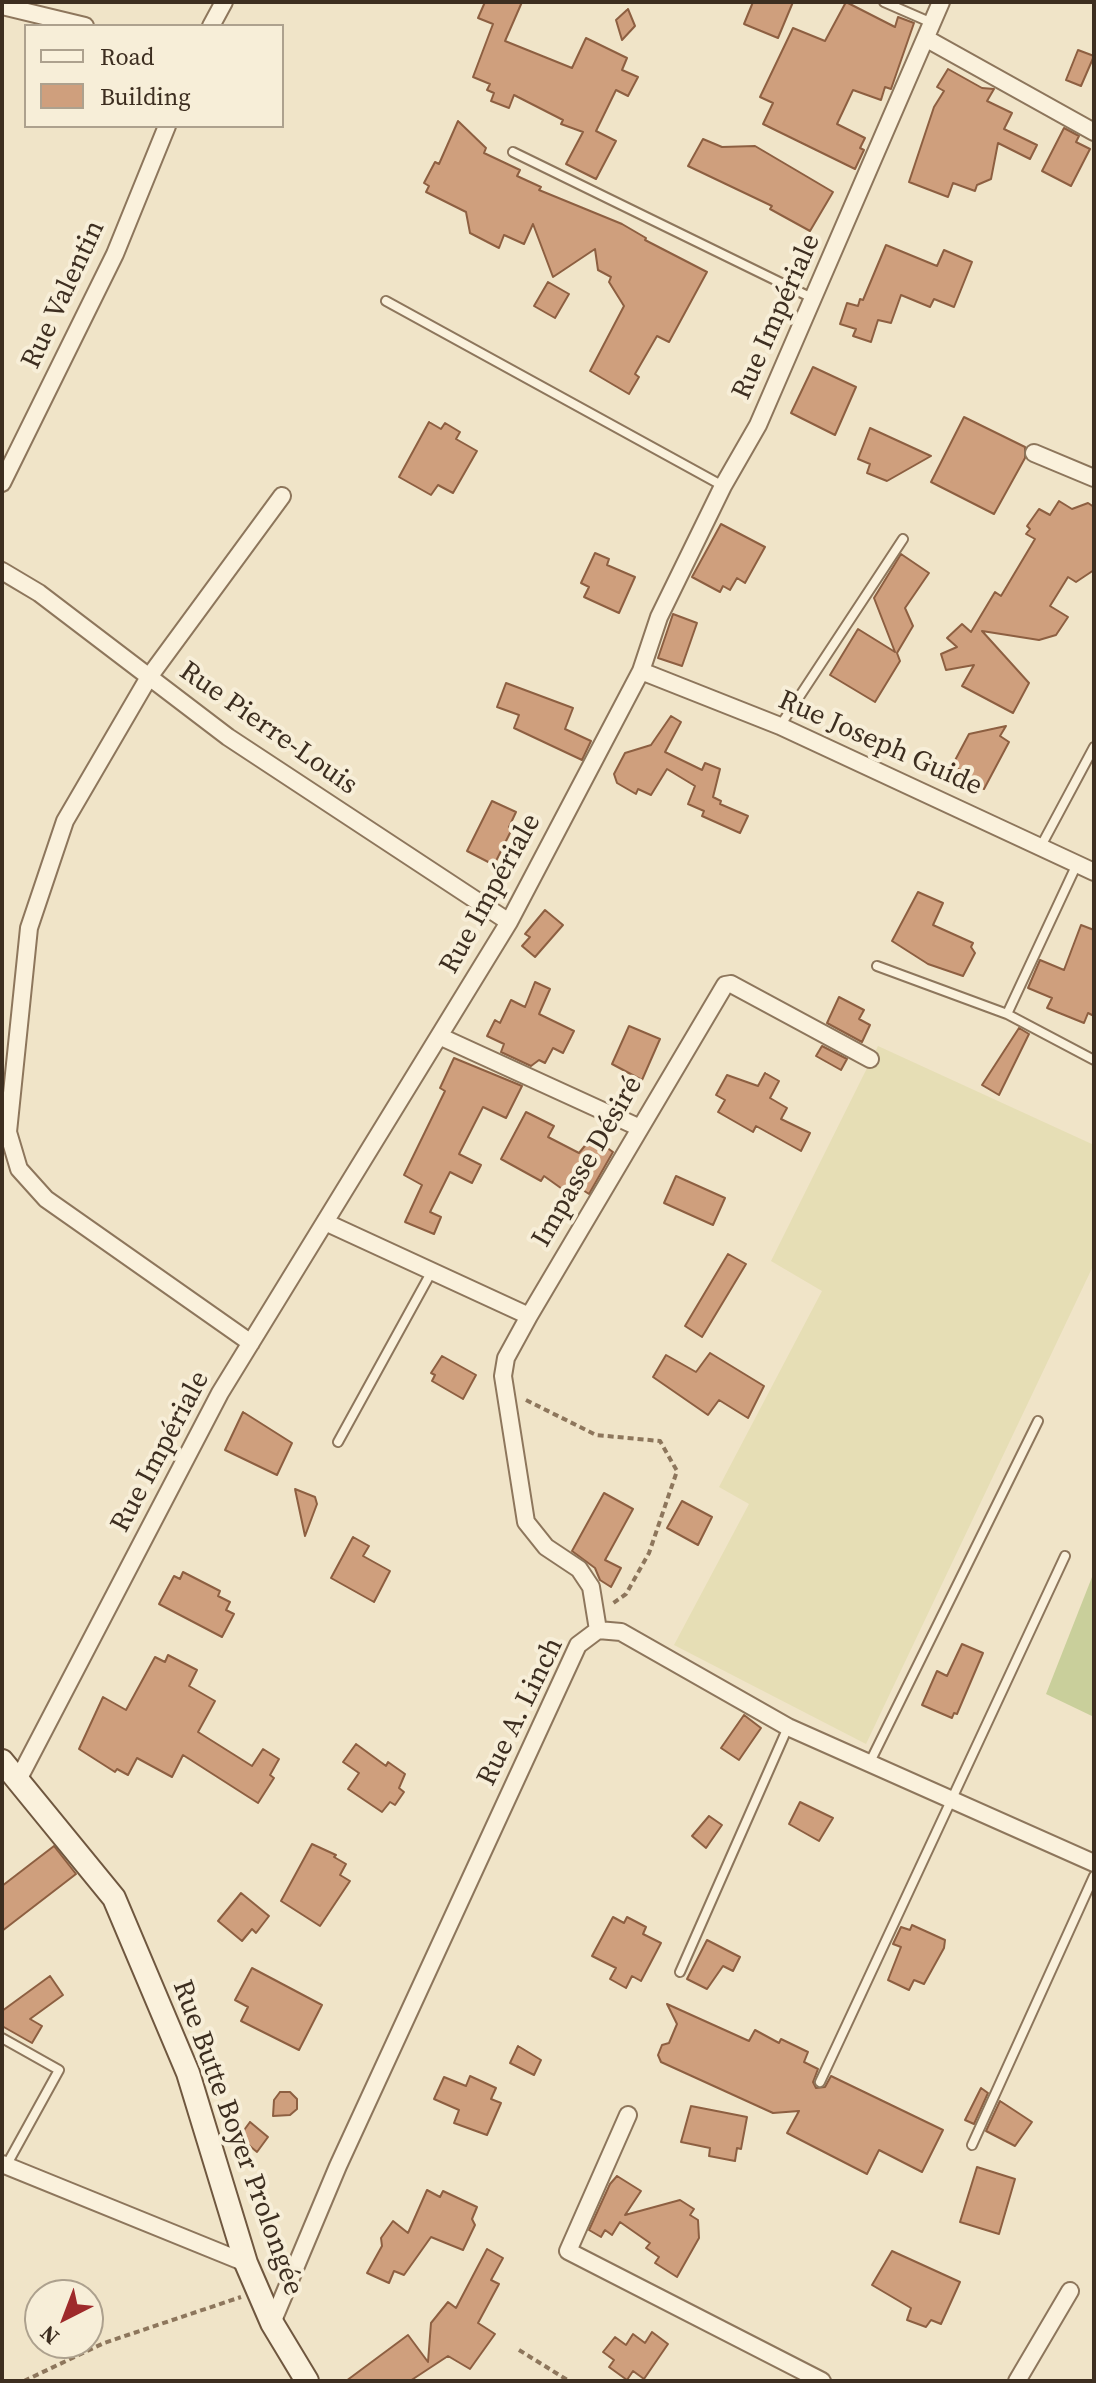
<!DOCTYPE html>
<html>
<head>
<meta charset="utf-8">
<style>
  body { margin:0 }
  #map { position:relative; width:1096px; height:2383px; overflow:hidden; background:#f0e4c8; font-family:"Source Serif 4",serif }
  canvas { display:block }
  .frame { position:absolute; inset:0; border:4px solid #3d2e20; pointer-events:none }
  .legend { position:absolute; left:24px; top:24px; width:260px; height:104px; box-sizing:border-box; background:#f7eed8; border:2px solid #ada18e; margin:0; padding:10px 14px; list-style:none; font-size:24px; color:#3d2e20 }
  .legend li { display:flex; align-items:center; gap:16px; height:40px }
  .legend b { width:40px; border:2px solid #ada18e }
  .north { position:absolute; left:24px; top:2279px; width:80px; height:80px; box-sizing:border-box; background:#f7eed8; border:2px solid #ada18e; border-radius:50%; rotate:222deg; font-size:22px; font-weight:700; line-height:32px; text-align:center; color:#3d2e20 }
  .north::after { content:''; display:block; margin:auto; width:28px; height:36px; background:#9e2a2b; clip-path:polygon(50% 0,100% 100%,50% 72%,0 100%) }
</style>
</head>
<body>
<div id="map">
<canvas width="1096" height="2383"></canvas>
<div class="frame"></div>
<ul class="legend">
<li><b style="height:10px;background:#faf1dc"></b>Road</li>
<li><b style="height:22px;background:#cf9f7d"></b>Building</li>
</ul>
<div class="north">N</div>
</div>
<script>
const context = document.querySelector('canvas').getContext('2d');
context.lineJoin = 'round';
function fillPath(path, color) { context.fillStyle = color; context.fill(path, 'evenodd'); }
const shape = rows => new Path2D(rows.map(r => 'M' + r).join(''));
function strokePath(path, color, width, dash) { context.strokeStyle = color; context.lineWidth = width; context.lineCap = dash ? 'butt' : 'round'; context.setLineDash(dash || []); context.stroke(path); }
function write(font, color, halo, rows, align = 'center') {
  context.font = font + ' "Source Serif 4",serif'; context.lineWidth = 8; context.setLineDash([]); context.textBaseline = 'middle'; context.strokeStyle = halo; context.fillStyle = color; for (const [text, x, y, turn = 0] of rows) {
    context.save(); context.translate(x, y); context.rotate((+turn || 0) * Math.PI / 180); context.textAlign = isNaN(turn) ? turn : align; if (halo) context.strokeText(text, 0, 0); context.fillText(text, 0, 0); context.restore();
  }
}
const farmland = shape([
  [878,1046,1094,1145,1094,1264,866,1744,674,1645,749,1504,719,1487,822,1291,771,1261]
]);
const green = shape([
  [1094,1572,1094,1717,1046,1694]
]);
const building = shape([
  [485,2,522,2,505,41,572,68,586,38,627,58,622,70,638,77,628,96,616,90,596,131,616,141,596,179,566,164,583,132,561,124,563,120,514,95,509,108,491,101,494,93,487,90,490,84,473,77,493,24,478,18,485,2],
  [753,2,793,2,778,38,744,24,753,2],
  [846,2,895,27,898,17,914,23,891,89,885,87,881,100,853,90,837,124,865,138,860,148,864,150,855,169,763,124,773,103,760,97,793,28,825,41,846,2],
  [628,9,635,26,622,40,616,20,628,9],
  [1078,50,1094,56,1081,86,1066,80,1078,50],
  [948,69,982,88,994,89,987,101,1012,113,1004,129,1037,145,1030,159,998,143,991,179,977,185,975,191,953,183,948,197,909,182,934,107,944,91,937,87,948,69],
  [458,121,486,148,484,153,520,170,517,176,541,187,539,190,622,224,646,238,645,240,707,272,669,342,657,336,635,374,639,377,629,394,590,371,624,306,609,282,611,277,598,270,595,249,553,277,533,224,524,244,504,235,499,248,470,233,466,212,426,192,429,186,424,183,435,162,439,164,458,121],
  [1064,128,1079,136,1076,142,1090,149,1071,186,1042,171,1064,128],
  [703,139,722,147,755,146,833,192,810,231,770,209,772,206,688,166,703,139],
  [886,245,937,266,944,250,972,262,954,307,934,299,930,307,901,295,891,323,878,320,871,342,853,336,856,329,840,324,847,303,858,306,860,299,863,300,886,245],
  [548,282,569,294,555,318,534,306,548,282],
  [813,367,856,387,835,435,791,413,813,367],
  [964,417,1025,447,1025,458,994,514,931,482,964,417],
  [429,422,441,429,445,423,460,432,456,439,477,451,453,493,438,485,431,495,399,477,429,422],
  [870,428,931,456,887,481,867,473,870,464,858,459,870,428],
  [1059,501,1072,509,1088,503,1094,507,1094,570,1076,582,1068,577,1050,606,1068,617,1056,635,1039,640,982,631,1029,683,1013,713,962,686,974,665,946,670,941,654,957,647,947,638,962,624,971,632,995,592,1001,596,1035,539,1026,534,1030,529,1027,526,1039,509,1050,515,1059,501],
  [721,524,765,547,745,583,737,578,730,590,723,586,720,592,692,577,721,524],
  [595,553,609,559,607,565,635,577,619,613,584,597,589,587,581,583,595,553],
  [901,554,929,573,905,608,913,626,897,653,900,661,875,702,830,675,858,629,895,652,874,598,901,554],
  [673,614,697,623,682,666,658,658,673,614],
  [506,683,573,708,565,729,591,741,582,760,514,728,519,715,497,707,506,683],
  [671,716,681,722,665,752,702,770,705,763,720,769,713,797,721,801,720,804,748,816,740,833,702,816,704,811,688,804,695,786,667,769,651,795,638,789,636,794,617,783,614,774,625,753,651,745,671,716],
  [1006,726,1000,736,1009,742,984,789,968,782,971,776,952,766,969,734,1006,726],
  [492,801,516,812,509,827,512,829,494,865,467,851,492,801],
  [918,892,943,903,933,925,973,943,971,947,975,953,963,976,928,964,892,941,918,892],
  [545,910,563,925,535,957,522,946,530,937,525,934,545,910],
  [1081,925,1094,930,1094,1016,1088,1013,1084,1023,1047,1008,1052,998,1028,988,1040,960,1064,970,1081,925],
  [535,982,550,989,539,1014,574,1031,563,1053,553,1048,545,1063,539,1060,531,1066,501,1052,504,1044,487,1036,495,1020,500,1023,511,1000,525,1007,535,982],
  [839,997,864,1010,859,1019,870,1025,862,1042,827,1023,839,997],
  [629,1026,660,1039,642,1080,612,1064,629,1026],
  [1019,1028,1029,1034,999,1095,982,1085,1019,1028],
  [822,1046,847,1059,841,1070,816,1056,822,1046],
  [454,1058,522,1086,506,1118,483,1107,459,1154,481,1165,472,1183,450,1172,430,1212,441,1217,434,1234,405,1222,422,1185,404,1175,445,1091,440,1088,454,1058],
  [765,1073,779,1081,770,1098,787,1108,781,1119,810,1133,801,1151,756,1126,753,1132,718,1112,725,1100,716,1095,727,1075,758,1086,765,1073],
  [526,1112,554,1126,548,1137,579,1153,592,1137,613,1152,589,1194,572,1183,565,1191,544,1176,541,1181,501,1159,526,1112],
  [676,1176,725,1198,713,1225,664,1203,676,1176],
  [728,1254,746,1264,702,1337,685,1326,728,1254],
  [710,1353,764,1386,748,1418,719,1400,708,1415,653,1377,666,1355,696,1372,710,1353],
  [442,1356,476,1375,463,1399,432,1381,435,1375,431,1373,442,1356],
  [243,1412,292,1443,277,1475,225,1450,243,1412],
  [295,1489,315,1497,317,1504,305,1536,295,1489],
  [604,1493,633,1509,605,1560,621,1568,611,1587,600,1580,595,1568,572,1551,604,1493],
  [682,1501,712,1517,698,1545,667,1528,682,1501],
  [353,1537,369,1546,363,1556,390,1571,374,1602,331,1578,353,1537],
  [183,1572,220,1591,218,1596,230,1602,226,1610,234,1614,222,1637,159,1604,174,1576,180,1579,183,1572],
  [962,1644,983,1653,957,1714,954,1713,952,1718,922,1705,937,1671,947,1676,962,1644],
  [168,1655,197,1670,189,1686,215,1701,198,1732,252,1766,263,1749,279,1759,270,1775,274,1778,258,1803,183,1755,172,1777,137,1758,128,1775,117,1769,115,1772,79,1749,103,1697,126,1710,155,1657,165,1662,168,1655],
  [744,1715,761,1728,739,1760,721,1748,744,1715],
  [356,1744,386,1766,388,1762,405,1774,399,1788,404,1792,395,1805,390,1802,382,1812,348,1789,359,1773,343,1762,356,1744],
  [800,1802,833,1818,819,1841,789,1824,800,1802],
  [709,1816,722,1825,706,1848,692,1836,709,1816],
  [312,1844,336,1855,334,1857,346,1864,340,1875,350,1881,320,1926,281,1901,312,1844],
  [54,1846,76,1874,2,1931,2,1886,54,1846],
  [241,1893,269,1916,256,1933,252,1929,242,1941,218,1921,241,1893],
  [613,1917,624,1923,627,1917,646,1927,643,1934,661,1943,641,1981,632,1976,626,1988,610,1979,616,1968,592,1956,613,1917],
  [912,1925,945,1940,944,1948,924,1984,914,1980,909,1990,888,1980,901,1947,893,1944,901,1927,910,1930,912,1925],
  [707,1940,740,1957,733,1971,723,1966,707,1989,687,1979,707,1940],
  [252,1968,322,2005,299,2050,241,2021,248,2007,235,2000,252,1968],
  [50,1976,63,1995,30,2019,42,2026,32,2043,2,2026,2,2011,50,1976],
  [667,2004,749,2041,755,2030,779,2043,781,2039,808,2052,804,2062,818,2069,813,2082,816,2088,825,2087,831,2076,943,2130,922,2172,879,2150,867,2174,787,2133,799,2111,773,2113,661,2062,658,2055,662,2045,669,2043,677,2024,667,2004],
  [518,2046,541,2060,534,2075,510,2063,518,2046],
  [470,2076,496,2088,491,2099,501,2103,487,2135,454,2123,459,2110,434,2099,444,2077,466,2086,470,2076],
  [981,2088,988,2093,974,2124,965,2120,981,2088],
  [280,2092,290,2092,297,2099,297,2109,290,2115,273,2116,274,2100,280,2092],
  [1000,2101,1032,2122,1015,2146,986,2131,1000,2101],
  [691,2106,747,2117,741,2149,737,2148,735,2161,709,2156,710,2148,681,2142,691,2106],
  [250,2122,268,2137,257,2152,239,2137,250,2122],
  [977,2167,1015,2179,999,2234,960,2222,977,2167],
  [617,2176,641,2191,625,2215,680,2200,694,2209,690,2215,698,2220,699,2238,677,2277,655,2263,659,2257,646,2248,650,2243,620,2222,612,2235,605,2230,601,2237,589,2230,610,2184,617,2176],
  [427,2190,440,2197,443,2191,477,2207,472,2219,475,2225,463,2250,431,2237,404,2275,394,2271,389,2283,367,2273,382,2246,381,2238,393,2221,408,2233,427,2190],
  [487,2249,503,2258,491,2280,499,2284,478,2323,495,2334,470,2369,448,2356,410,2381,346,2381,408,2335,428,2362,431,2323,448,2302,456,2308,487,2249],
  [892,2251,960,2282,941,2324,931,2320,926,2327,907,2320,911,2308,872,2285,892,2251],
  [652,2332,668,2344,644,2379,633,2371,627,2380,609,2367,614,2360,603,2352,615,2337,626,2345,633,2334,645,2343,652,2332]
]);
const path = shape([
  [526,1400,596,1435,660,1441,677,1471,649,1553,626,1594,612,1604],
  [519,2350,569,2381],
  [24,2381,104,2343,241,2297]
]);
const lane = shape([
  [884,2,932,23],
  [513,152,812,298],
  [386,301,723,486],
  [780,726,903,539],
  [1041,846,1094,747],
  [877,966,1007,1014,1094,1060],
  [1007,1014,1077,864],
  [338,1442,432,1271],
  [870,1762,1038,1421],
  [680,1972,788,1727],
  [2,2038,59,2070,6,2166],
  [820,2082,1065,1556],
  [972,2145,1094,1876]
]);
const street = shape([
  [2,6,85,26],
  [211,26,224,2],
  [927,39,1094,132],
  [1034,453,1094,478],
  [2,483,115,254,167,126],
  [2,571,39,593,228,737,509,922],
  [641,671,780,726,1094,872],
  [439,1036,638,1127],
  [325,1222,529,1316,725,985,731,984,870,1059],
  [529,1316,506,1358,503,1376,526,1522,546,1547,579,1569,591,1587,598,1630],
  [251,1343,46,1199,19,1169,8,1132,29,928,65,821,149,677,282,496],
  [19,1778,220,1393,509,922,641,671,659,617,723,486,758,425,941,2],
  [628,2115,568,2251,822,2381],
  [2,2164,246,2263],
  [272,2323,338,2166,578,1645,598,1630,621,1632,788,1727,1094,1863],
  [1017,2381,1070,2291]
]);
const secondary = shape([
  [2,1761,114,1898,188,2073,246,2263,272,2323,307,2381]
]);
const streetNames = [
  ["Rue Valentin",64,295,-65],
  ["Rue Impériale",777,317,-66],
  ["Rue Pierre-Louis",268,729,35],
  ["Rue Joseph Guide",880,744,24],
  ["Rue Impériale",491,894,-61],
  ["Impasse Désiré",588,1162,-60],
  ["Rue Impériale",161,1452,-62],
  ["Rue A. Linch",521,1712,-64],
  ["Rue Butte Boyer Prolongée",237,2138,70]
];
fillPath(farmland, '#e6deb5');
fillPath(green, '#c9cf9b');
fillPath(building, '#cf9f7d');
strokePath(building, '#8d5f41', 2);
strokePath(lane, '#8d765c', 12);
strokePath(street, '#8d765c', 20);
strokePath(secondary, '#6f573f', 26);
strokePath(path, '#8d765c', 4, [6, 4]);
strokePath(lane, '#faf1dc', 8);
strokePath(street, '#faf1dc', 16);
strokePath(secondary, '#faf1dc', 22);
write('28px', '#3d2e20', '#f7eed8', streetNames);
</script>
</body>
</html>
